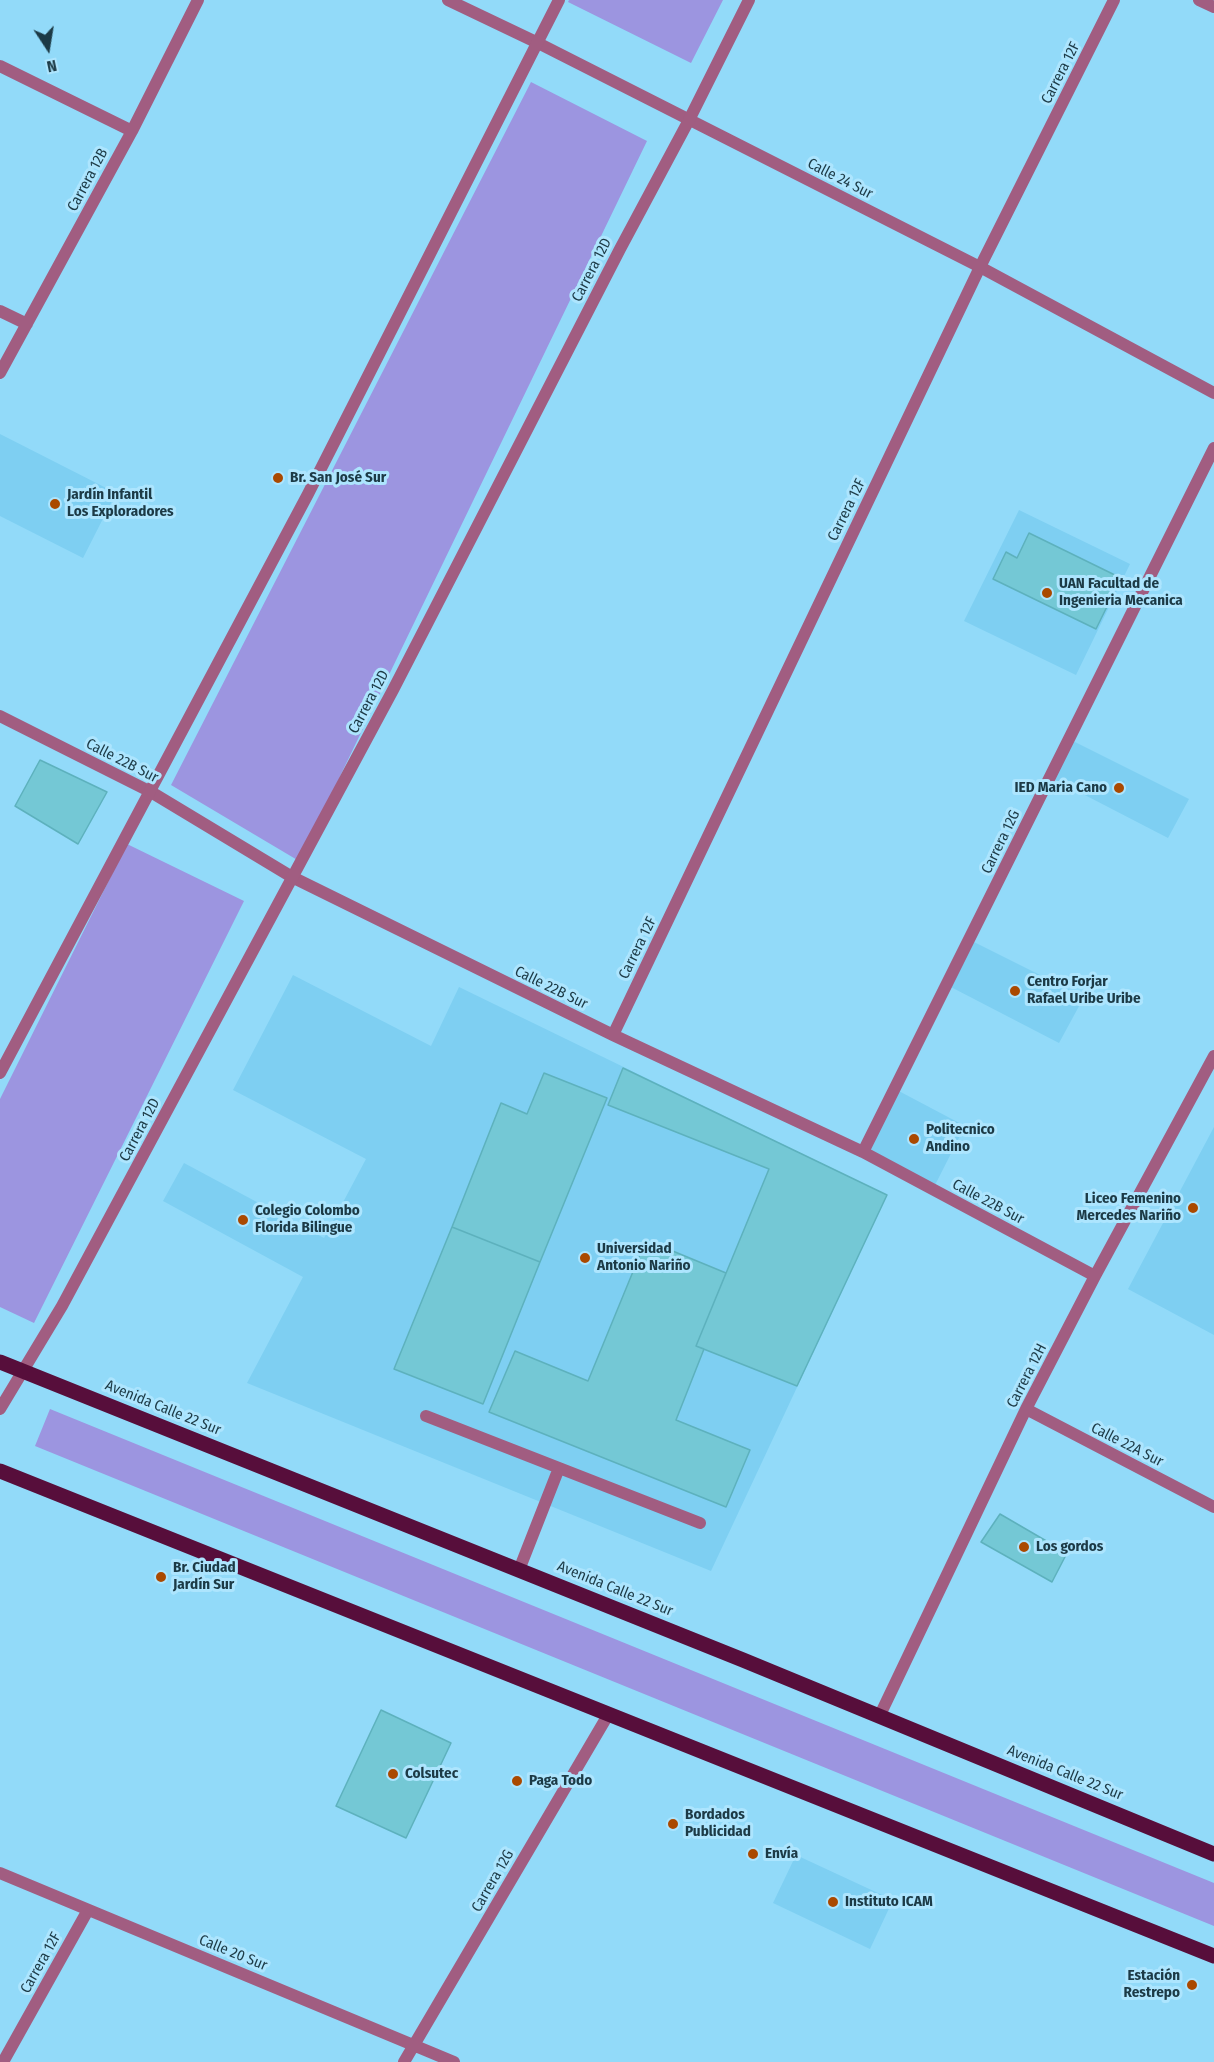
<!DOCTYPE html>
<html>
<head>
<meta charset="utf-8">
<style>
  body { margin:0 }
  #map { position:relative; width:1214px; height:2062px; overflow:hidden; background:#92daf9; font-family:"Fira Sans Condensed",sans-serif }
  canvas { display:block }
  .north { position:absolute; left:18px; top:18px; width:60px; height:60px; -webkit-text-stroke:4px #ade5fe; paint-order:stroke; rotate:168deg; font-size:16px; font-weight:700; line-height:24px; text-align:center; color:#1c3a46 }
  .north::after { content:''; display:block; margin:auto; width:21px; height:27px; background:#1c3a46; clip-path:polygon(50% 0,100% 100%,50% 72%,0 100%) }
</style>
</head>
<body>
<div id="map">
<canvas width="1214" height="2062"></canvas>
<div class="north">N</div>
</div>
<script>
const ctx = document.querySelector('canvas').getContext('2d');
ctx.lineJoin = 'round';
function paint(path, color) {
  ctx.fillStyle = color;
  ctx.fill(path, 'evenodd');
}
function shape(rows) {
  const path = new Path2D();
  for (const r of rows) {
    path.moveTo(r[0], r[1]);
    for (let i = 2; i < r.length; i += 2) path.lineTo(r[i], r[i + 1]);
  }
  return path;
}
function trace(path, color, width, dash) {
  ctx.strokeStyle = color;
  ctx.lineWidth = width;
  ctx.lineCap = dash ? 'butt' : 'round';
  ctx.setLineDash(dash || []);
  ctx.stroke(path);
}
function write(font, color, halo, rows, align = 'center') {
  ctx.font = font + ' "Fira Sans Condensed",sans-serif';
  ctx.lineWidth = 6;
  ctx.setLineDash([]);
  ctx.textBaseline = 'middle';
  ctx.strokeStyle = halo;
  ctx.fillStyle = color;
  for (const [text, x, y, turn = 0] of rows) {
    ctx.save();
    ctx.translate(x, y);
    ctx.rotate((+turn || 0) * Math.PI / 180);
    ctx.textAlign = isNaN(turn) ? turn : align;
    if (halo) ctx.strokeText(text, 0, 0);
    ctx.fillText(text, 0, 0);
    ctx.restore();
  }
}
paint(shape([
  [0,434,116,493,83,558,0,516],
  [1019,510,1130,564,1076,675,964,621],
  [1069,739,1189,799,1168,838,1050,777],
  [970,940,1084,997,1059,1043,947,985],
  [293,975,431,1046,459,987,887,1195,711,1571,247,1383,303,1277,163,1201,184,1163,324,1238,366,1159,233,1090],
  [895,1089,965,1126,933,1189,863,1152],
  [1214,1127,1214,1335,1128,1289],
  [796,1855,893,1900,870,1949,773,1903]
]), '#7ecff2');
paint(shape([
  [569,0,723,0,691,63,568,2],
  [531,82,647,141,299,861,171,785],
  [127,844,244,901,34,1323,0,1307,0,1099],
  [50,1409,1214,1883,1214,1926,35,1446]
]), '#9c95e0');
const building = shape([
  [1029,533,1121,578,1096,629,993,579,1006,552,1017,558,1029,533],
  [40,760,107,792,78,844,15,806,40,760],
  [623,1068,887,1195,797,1386,696,1346,769,1169,608,1105,623,1068],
  [544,1073,607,1098,540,1262,452,1227,501,1103,527,1114,544,1073],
  [452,1227,540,1262,483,1404,394,1369,452,1227],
  [646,1240,726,1273,696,1346,704,1349,676,1420,750,1450,726,1507,489,1412,515,1351,588,1381,646,1240],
  [1000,1514,1067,1553,1052,1582,981,1542,1000,1514],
  [381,1710,451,1743,406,1838,336,1806,381,1710]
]);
paint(building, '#74c8d5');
trace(building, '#5db1bd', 1.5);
trace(shape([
  [426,1416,700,1523],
  [519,1570,559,1468]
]), '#a15d81', 12);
trace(shape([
  [448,0,538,43,980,267,1214,393],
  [1199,0,1214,7],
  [0,66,132,131],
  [0,311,27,324],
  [0,373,132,131,198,0],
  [0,716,151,792,292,877,613,1035,863,1152,1095,1276],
  [613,1035,980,267,1114,0],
  [863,1152,1214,448],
  [1026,1409,1214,1507],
  [880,1715,1026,1409,1095,1276,1214,1056],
  [0,1873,454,2062],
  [3,2062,88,1910],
  [404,2062,608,1715]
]), '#a15d81', 12);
trace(shape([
  [0,1073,308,494,559,0],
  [0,1409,62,1306,393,690,620,249,689,120,749,0]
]), '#a15d81', 12);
trace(shape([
  [0,1362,743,1660,1214,1854],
  [0,1471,1214,1956]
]), '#570e3b', 15);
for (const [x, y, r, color] of [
  [278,478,6,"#aa4900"],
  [55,504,6,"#aa4900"],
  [1047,593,6,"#aa4900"],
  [1119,788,6,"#aa4900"],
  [1015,991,6,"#aa4900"],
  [914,1139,6,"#aa4900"],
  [1193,1208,6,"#aa4900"],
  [243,1220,6,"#aa4900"],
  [585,1258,6,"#aa4900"],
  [1024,1547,6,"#aa4900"],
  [161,1577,6,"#aa4900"],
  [393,1774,6,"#aa4900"],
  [517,1781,6,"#aa4900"],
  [673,1824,6,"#aa4900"],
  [753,1854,6,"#aa4900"],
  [833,1902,6,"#aa4900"],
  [1192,1985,6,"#aa4900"]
]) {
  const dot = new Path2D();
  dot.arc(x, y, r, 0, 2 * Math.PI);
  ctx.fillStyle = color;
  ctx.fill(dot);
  trace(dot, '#ade5fe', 2);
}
write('15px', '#1c3a46', '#ade5fe', [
  ["Carrera 12F",1061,73,-63],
  ["Calle 24 Sur",840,179,27],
  ["Carrera 12B",88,180,-62],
  ["Carrera 12D",592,270,-63],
  ["Carrera 12F",847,510,-64],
  ["Carrera 12D",369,702,-62],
  ["Calle 22B Sur",122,761,27],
  ["Carrera 12G",1001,842,-64],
  ["Carrera 12F",638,948,-64],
  ["Calle 22B Sur",551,988,26],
  ["Carrera 12D",140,1130,-62],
  ["Calle 22B Sur",988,1202,28],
  ["Carrera 12H",1027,1376,-63],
  ["Avenida Calle 22 Sur",163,1408,22],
  ["Calle 22A Sur",1127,1445,27],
  ["Avenida Calle 22 Sur",615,1589,22],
  ["Avenida Calle 22 Sur",1065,1773,22],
  ["Carrera 12G",493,1881,-60],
  ["Calle 20 Sur",233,1953,22],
  ["Carrera 12F",41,1963,-61]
]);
write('bold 15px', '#1c3a46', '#ade5fe', [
  ["Br. San José Sur",290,478],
  ["Jardín Infantil",67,495],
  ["Los Exploradores",67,512],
  ["UAN Facultad de",1059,584],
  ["Ingenieria Mecanica",1059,601],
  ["IED Maria Cano",1107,788,"right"],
  ["Centro Forjar",1027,982],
  ["Rafael Uribe Uribe",1027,999],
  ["Politecnico",926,1130],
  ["Andino",926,1147],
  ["Liceo Femenino",1181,1199,"right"],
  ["Mercedes Nariño",1181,1216,"right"],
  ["Colegio Colombo",255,1211],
  ["Florida Bilingue",255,1228],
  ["Universidad",597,1249],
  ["Antonio Nariño",597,1266],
  ["Los gordos",1036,1547],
  ["Br. Ciudad",173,1568],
  ["Jardín Sur",173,1585],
  ["Colsutec",405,1774],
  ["Paga Todo",529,1781],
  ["Bordados",685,1815],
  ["Publicidad",685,1832],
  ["Envía",765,1854],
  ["Instituto ICAM",845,1902],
  ["Estación",1180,1976,"right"],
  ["Restrepo",1180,1993,"right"]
], 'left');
</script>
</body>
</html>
